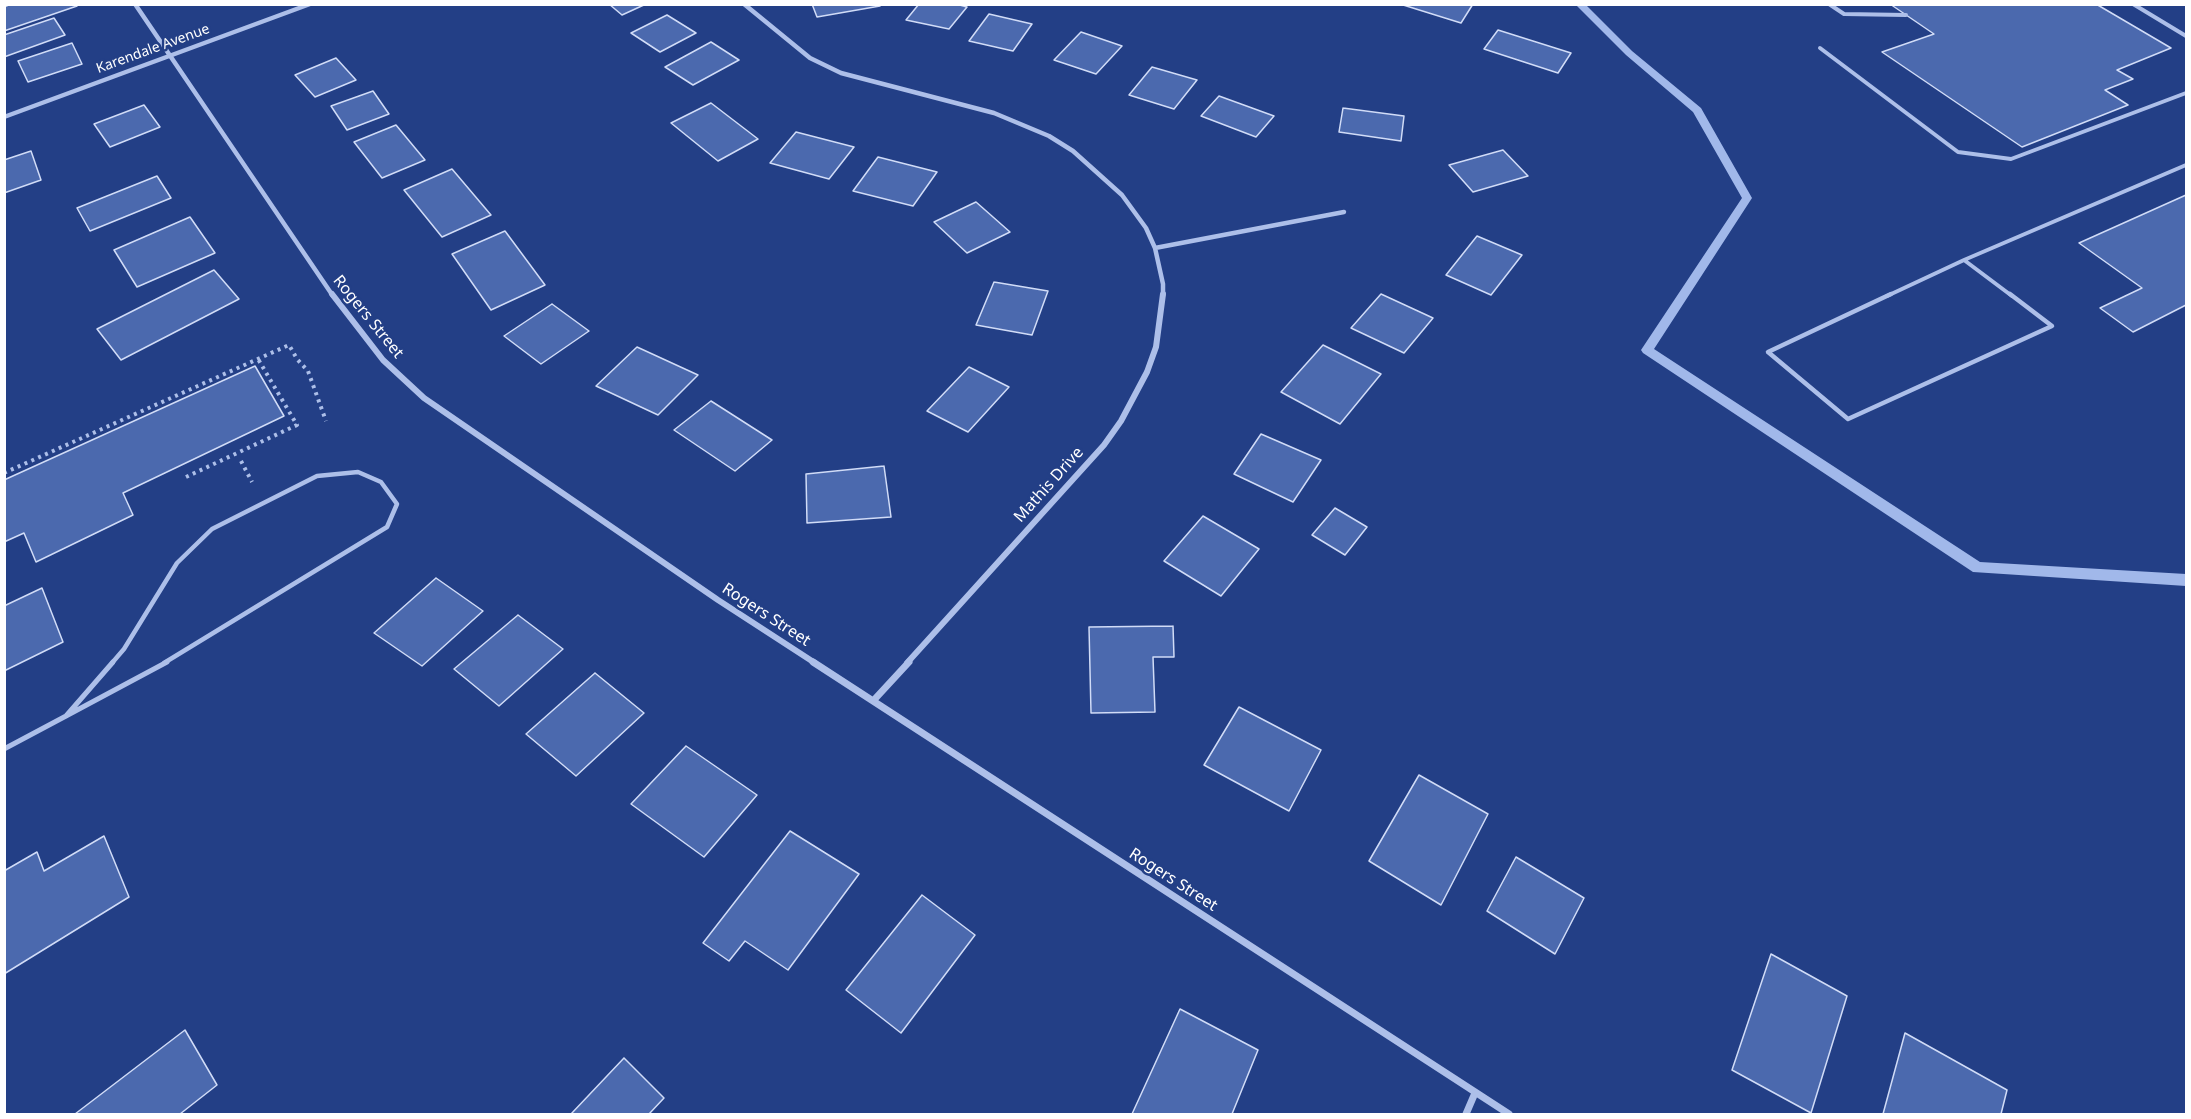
<!DOCTYPE html>
<html>
<head>
<meta charset="utf-8">
<style>
  body { margin:0 }
  #map { position:relative; width:2191px; height:1119px; overflow:hidden; background:#233f86; font-family:"Noto Sans",sans-serif }
  canvas { display:block }
  .frame { position:absolute; inset:0; border:6px solid #fff; pointer-events:none }
</style>
</head>
<body>
<div id="map">
<canvas width="2191" height="1119"></canvas>
<div class="frame"></div>
</div>
<script>
const ctx = document.querySelector('canvas').getContext('2d');
ctx.lineJoin = 'round';
function shape(rows) {
  const path = new Path2D();
  for (const r of rows) {
    path.moveTo(r[0], r[1]);
    for (let i = 2; i < r.length; i += 2) path.lineTo(r[i], r[i + 1]);
  }
  return path;
}
function paint(path, color) {
  ctx.fillStyle = color;
  ctx.fill(path, 'evenodd');
}
function trace(path, color, width, dash) {
  ctx.strokeStyle = color;
  ctx.lineWidth = width;
  ctx.lineCap = dash ? 'butt' : 'round';
  ctx.setLineDash(dash || []);
  ctx.stroke(path);
}
function write(font, color, halo, rows, align = 'center') {
  ctx.font = font + ' "Noto Sans",sans-serif';
  ctx.lineWidth = 5;
  ctx.setLineDash([]);
  ctx.textBaseline = 'middle';
  ctx.strokeStyle = halo;
  ctx.fillStyle = color;
  for (const [text, x, y, turn = 0] of rows) {
    ctx.save();
    ctx.translate(x, y);
    ctx.rotate((+turn || 0) * Math.PI / 180);
    ctx.textAlign = isNaN(turn) ? turn : align;
    if (halo) ctx.strokeText(text, 0, 0);
    ctx.fillText(text, 0, 0);
    ctx.restore();
  }
}
paint(shape([
  [1575,4,1585,4,1632,51,1701,108,1752,198,1654,349,1980,562,2186,574,2186,586,1973,572,1643,353,1641,350,1643,347,1742,198,1693,112,1626,55,1575,4]
]), '#a1b8ea');
const building = shape([
  [11,4,76,4,77,6,4,31,4,7,11,4],
  [609,4,646,4,622,15,609,4],
  [812,4,879,4,880,6,817,17,812,4],
  [919,4,956,4,967,7,949,29,906,20,919,4],
  [1400,4,1473,4,1461,23,1400,4],
  [1890,4,2096,4,2171,48,2117,70,2133,79,2105,90,2128,105,2022,147,1882,52,1934,34,1890,4],
  [989,14,1032,24,1013,51,969,41,989,14],
  [667,15,696,33,660,52,631,33,667,15],
  [54,18,65,35,4,57,4,35,54,18],
  [1498,30,1571,53,1558,73,1484,49,1498,30],
  [1081,32,1122,46,1096,74,1054,60,1081,32],
  [711,42,739,60,693,85,665,67,711,42],
  [72,43,82,64,28,82,18,61,72,43],
  [336,58,356,80,315,97,295,75,336,58],
  [1152,67,1197,80,1174,109,1129,95,1152,67],
  [373,91,389,114,347,130,331,106,373,91],
  [1219,96,1274,116,1256,137,1201,116,1219,96],
  [711,103,758,139,718,161,671,123,711,103],
  [144,105,160,127,110,147,94,124,144,105],
  [1343,108,1404,116,1401,141,1339,132,1343,108],
  [396,125,425,160,382,178,354,142,396,125],
  [796,132,854,147,829,179,770,163,796,132],
  [1503,150,1528,176,1473,192,1449,165,1503,150],
  [31,151,41,180,4,193,4,160,31,151],
  [878,157,937,172,913,206,853,191,878,157],
  [452,169,491,215,442,237,404,190,452,169],
  [157,176,171,198,90,231,77,208,157,176],
  [2186,195,2186,305,2133,332,2100,308,2142,288,2079,243,2186,195],
  [976,202,1010,232,967,253,934,222,976,202],
  [190,217,215,253,137,287,114,250,190,217],
  [505,231,545,285,491,310,452,254,505,231],
  [1477,236,1522,255,1491,295,1446,275,1477,236],
  [214,270,239,299,121,360,97,329,214,270],
  [994,282,1048,291,1032,335,976,325,994,282],
  [1381,294,1433,318,1404,353,1351,328,1381,294],
  [552,304,589,331,541,364,504,336,552,304],
  [1323,345,1381,374,1340,424,1281,392,1323,345],
  [637,347,698,375,658,415,596,386,637,347],
  [255,366,284,416,123,493,133,515,36,562,24,533,4,542,4,480,255,366],
  [969,367,1009,387,968,432,927,411,969,367],
  [711,401,772,440,735,471,674,430,711,401],
  [1261,434,1321,460,1293,502,1234,474,1261,434],
  [884,466,891,517,807,523,806,474,884,466],
  [1335,508,1367,527,1345,555,1312,535,1335,508],
  [1203,516,1259,549,1221,596,1164,561,1203,516],
  [436,578,483,611,422,666,374,633,436,578],
  [42,588,63,642,4,671,4,606,42,588],
  [518,615,563,649,499,706,454,669,518,615],
  [1173,626,1174,657,1153,657,1155,712,1091,713,1089,627,1173,626],
  [595,673,644,713,576,776,526,734,595,673],
  [1239,707,1321,750,1289,811,1204,765,1239,707],
  [686,746,757,795,704,857,631,804,686,746],
  [1419,775,1488,814,1441,905,1369,861,1419,775],
  [790,831,859,874,788,970,745,941,729,961,703,943,790,831],
  [104,836,129,897,4,974,4,871,37,852,44,871,104,836],
  [1516,857,1584,898,1555,954,1487,911,1516,857],
  [922,895,975,935,901,1033,846,990,922,895],
  [1771,954,1847,996,1811,1113,1732,1070,1771,954],
  [1180,1009,1258,1050,1232,1114,1132,1114,1180,1009],
  [185,1030,217,1085,180,1114,75,1114,185,1030],
  [1905,1033,2007,1090,2001,1114,1883,1114,1905,1033],
  [624,1058,664,1098,649,1114,571,1114,624,1058]
]);
paint(building, '#4b69ae');
trace(building, '#d1dcf7', 1.5);
trace(shape([
  [241,461,252,482],
  [4,473,289,345,297,359,308,371,326,421],
  [186,477,297,425,258,359]
]), '#adbfe9', 4, [3, 4.5]);
trace(shape([
  [1829,4,1844,14,1906,15],
  [2133,4,2186,36],
  [1820,48,1958,152,2011,159,2186,93],
  [1964,260,2012,296],
  [1964,260,2186,165],
  [1887,296,1964,260]
]), '#adbfe9', 4);
trace(shape([
  [1891,294,1768,352,1848,419,2052,326,2010,294],
  [112,663,124,649,177,563,212,529,317,476,358,472,381,482,397,504,387,527,164,663]
]), '#adbfe9', 4.5);
trace(shape([
  [66,716,113,662],
  [66,716,167,662],
  [4,749,66,716]
]), '#adbfe9', 5);
trace(shape([
  [135,4,333,296],
  [744,4,810,58,841,73,994,113,1049,136,1073,151,1122,195,1146,228,1155,248,1163,284,1163,296],
  [4,117,310,4],
  [1155,248,1344,212]
]), '#adbfe9', 4.5);
trace(shape([
  [332,294,383,360,424,398,718,600,815,663],
  [907,663,1104,445,1121,421,1147,372,1156,347,1163,294]
]), '#adbfe9', 6);
trace(shape([
  [813,662,1509,1114],
  [873,701,909,662],
  [1466,1114,1475,1093]
]), '#adbfe9', 7);
write('14px', '#fff', '#233f86', [
  ["Karendale Avenue",153,49,-20]
]);
write('16px', '#fff', '#233f86', [
  ["Rogers Street",368,317,51],
  ["Mathis Drive",1049,485,-48],
  ["Rogers Street",766,615,33],
  ["Rogers Street",1173,880,33]
]);
</script>
</body>
</html>
